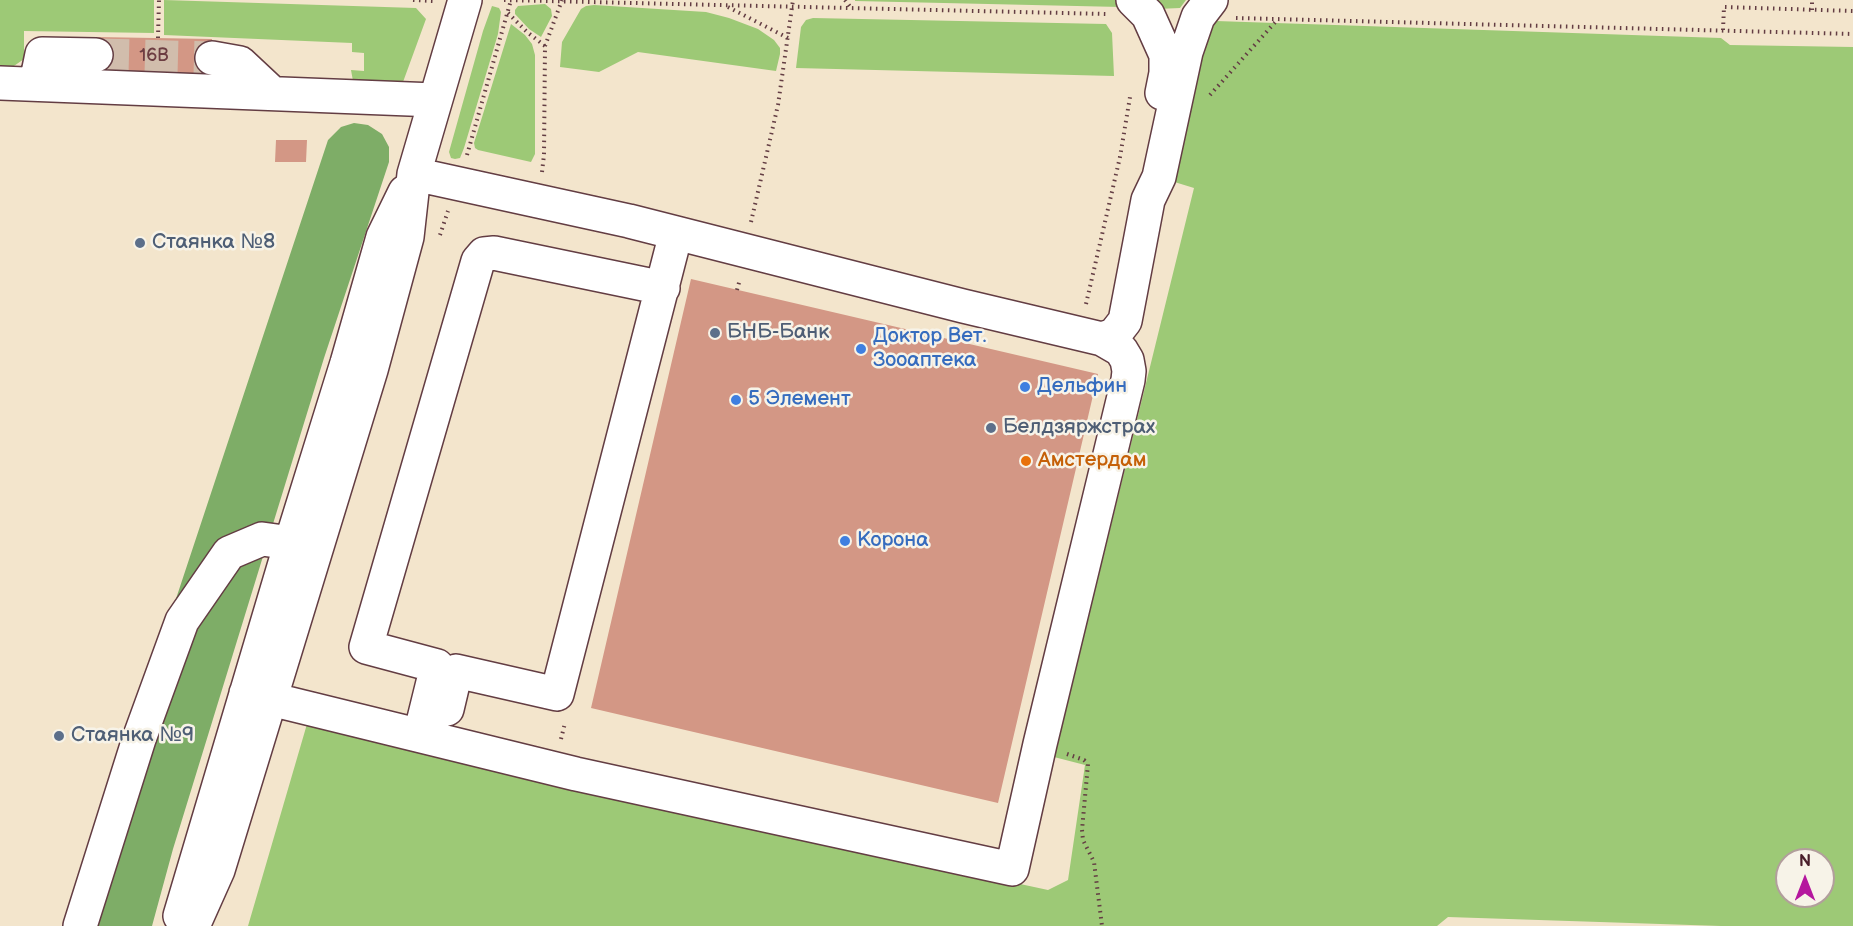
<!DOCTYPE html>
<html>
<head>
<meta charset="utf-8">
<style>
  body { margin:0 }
  #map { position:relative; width:1853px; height:926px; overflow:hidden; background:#f3e5cc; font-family:"Balsamiq Sans",sans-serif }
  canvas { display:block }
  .north { position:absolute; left:1775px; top:848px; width:60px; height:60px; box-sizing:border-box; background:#f7f3e8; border:2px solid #b29e9c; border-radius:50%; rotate:0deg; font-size:16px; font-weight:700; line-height:24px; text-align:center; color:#4a1f2b }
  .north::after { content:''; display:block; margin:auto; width:21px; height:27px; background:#b5179e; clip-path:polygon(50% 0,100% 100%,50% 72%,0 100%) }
</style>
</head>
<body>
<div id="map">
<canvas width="1853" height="926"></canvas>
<div class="north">N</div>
</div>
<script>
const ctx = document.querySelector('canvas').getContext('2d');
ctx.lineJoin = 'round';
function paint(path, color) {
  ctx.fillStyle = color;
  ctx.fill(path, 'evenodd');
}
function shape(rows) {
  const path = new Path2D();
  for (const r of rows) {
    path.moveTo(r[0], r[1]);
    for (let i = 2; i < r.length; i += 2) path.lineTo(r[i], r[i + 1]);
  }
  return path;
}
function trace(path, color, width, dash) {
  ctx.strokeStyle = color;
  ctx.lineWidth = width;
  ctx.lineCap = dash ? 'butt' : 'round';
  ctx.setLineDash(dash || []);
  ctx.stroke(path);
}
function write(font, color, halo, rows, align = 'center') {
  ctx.font = font + ' "Balsamiq Sans",sans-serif';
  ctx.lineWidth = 5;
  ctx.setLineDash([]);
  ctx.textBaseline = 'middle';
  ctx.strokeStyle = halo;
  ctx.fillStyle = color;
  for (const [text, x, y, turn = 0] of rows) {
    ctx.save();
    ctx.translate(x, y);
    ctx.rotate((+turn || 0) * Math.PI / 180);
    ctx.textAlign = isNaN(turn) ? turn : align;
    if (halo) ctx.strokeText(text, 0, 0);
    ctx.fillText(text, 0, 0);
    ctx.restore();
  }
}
paint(shape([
  [0,0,154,0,154,33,24,31,24,59,11,68,0,71],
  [164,0,416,8,426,19,403,82,353,81,351,70,364,71,364,53,352,52,352,43,164,35],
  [855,0,1116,0,1121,7,855,1],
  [1149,0,1186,0,1180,8,1157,9],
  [545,4,551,9,552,16,541,37,529,29,515,14,515,10,518,6],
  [594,5,706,12,729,18,758,29,774,40,780,48,780,54,776,71,638,52,599,72,560,67,562,42,581,9,586,6],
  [492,6,499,8,501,12,498,34,464,148,460,158,455,159,451,158,449,152,483,31],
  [813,18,1106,24,1112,33,1114,76,796,68,801,27,806,20],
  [1216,21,1721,38,1730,45,1853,47,1853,926,1721,926,1448,917,1437,926,248,926,307,724,574,788,1048,890,1068,880,1085,765,1054,757,1194,188,1168,180,1192,71],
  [1787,860,1823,860,1823,896,1787,896],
  [511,24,525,35,532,44,535,55,535,154,531,162,478,150,475,148,474,143]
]), '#9dc976');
paint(shape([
  [354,123,368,125,382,134,389,147,389,162,324,358,173,849,152,926,73,926,162,641,328,140,341,127]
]), '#7ead67');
paint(shape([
  [96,37,212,39,211,78,96,76],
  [276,140,307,140,306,162,275,162],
  [691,279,1098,374,998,803,591,708]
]), '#d39785');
trace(shape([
  [96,55,212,58]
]), '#d1bdac', 33, [33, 16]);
const minor = shape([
  [1133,0,1148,15,1166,55,1166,73,1162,93],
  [212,58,240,63,271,92],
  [0,83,435,100],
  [36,83,42,54,96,55],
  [1102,339,1114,335,1125,321,1148,200,1159,177,1186,52,1198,17,1211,0],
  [246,693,576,774,1012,869,1040,744,1128,380,1129,371,1127,360,1121,350,1102,339,963,306,629,221,414,174],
  [447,709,456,671,557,694,676,233],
  [420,735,437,666,366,647,478,261,484,254,494,253,663,288],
  [180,916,291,543,347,363,383,237,405,192],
  [80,926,139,739,182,621,229,553,262,539,291,543],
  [193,926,218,870,371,370,407,237,414,174,465,0]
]);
trace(minor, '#633d43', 36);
trace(shape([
  [413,0,433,1],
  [504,0,1106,14],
  [845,0,851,8],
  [728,7,788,38],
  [1812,10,1812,0],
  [508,13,527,32,545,46],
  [1236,18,1853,34],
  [1723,30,1724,7,1853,11],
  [158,38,159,0],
  [1210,95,1278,19],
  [467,155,511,0],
  [542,172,544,155,545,46,562,0],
  [751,222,778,105,793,0],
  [440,235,448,211],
  [737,290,740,279],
  [1086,304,1120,157,1130,97],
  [561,739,565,723],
  [1067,754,1084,760,1088,764,1082,830,1083,840,1094,862,1102,926]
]), '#633d43', 4, [1.5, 4.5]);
trace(minor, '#fff', 33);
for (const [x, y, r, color] of [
  [140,243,6,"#5c6f8a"],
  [715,333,6,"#5c6f8a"],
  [861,349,6,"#3f7fe0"],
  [1025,387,6,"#3f7fe0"],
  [736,400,6,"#3f7fe0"],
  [991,428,6,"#5c6f8a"],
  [1026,461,6,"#e8710a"],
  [845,541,6,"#3f7fe0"],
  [59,736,6,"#5c6f8a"]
]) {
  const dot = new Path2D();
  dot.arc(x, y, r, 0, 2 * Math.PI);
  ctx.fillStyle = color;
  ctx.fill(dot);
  trace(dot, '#f7f3e8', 2);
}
write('18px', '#6c3d42', null, [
  ["16В",154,56]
]);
write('21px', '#4e5e75', '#f7f3e8', [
  ["Стаянка №8",152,243],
  ["БНБ-Банк",727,333],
  ["Белдзяржстрах",1003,428],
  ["Стаянка №9",71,736]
], 'left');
write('21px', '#366cbe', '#f7f3e8', [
  ["Доктор Вет.",873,337],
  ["Зооаптека",873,361],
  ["Дельфин",1037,387],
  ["5 Элемент",748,400],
  ["Корона",857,541]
], 'left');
write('21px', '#c56008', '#f7f3e8', [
  ["Амстердам",1038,461]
], 'left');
</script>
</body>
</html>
